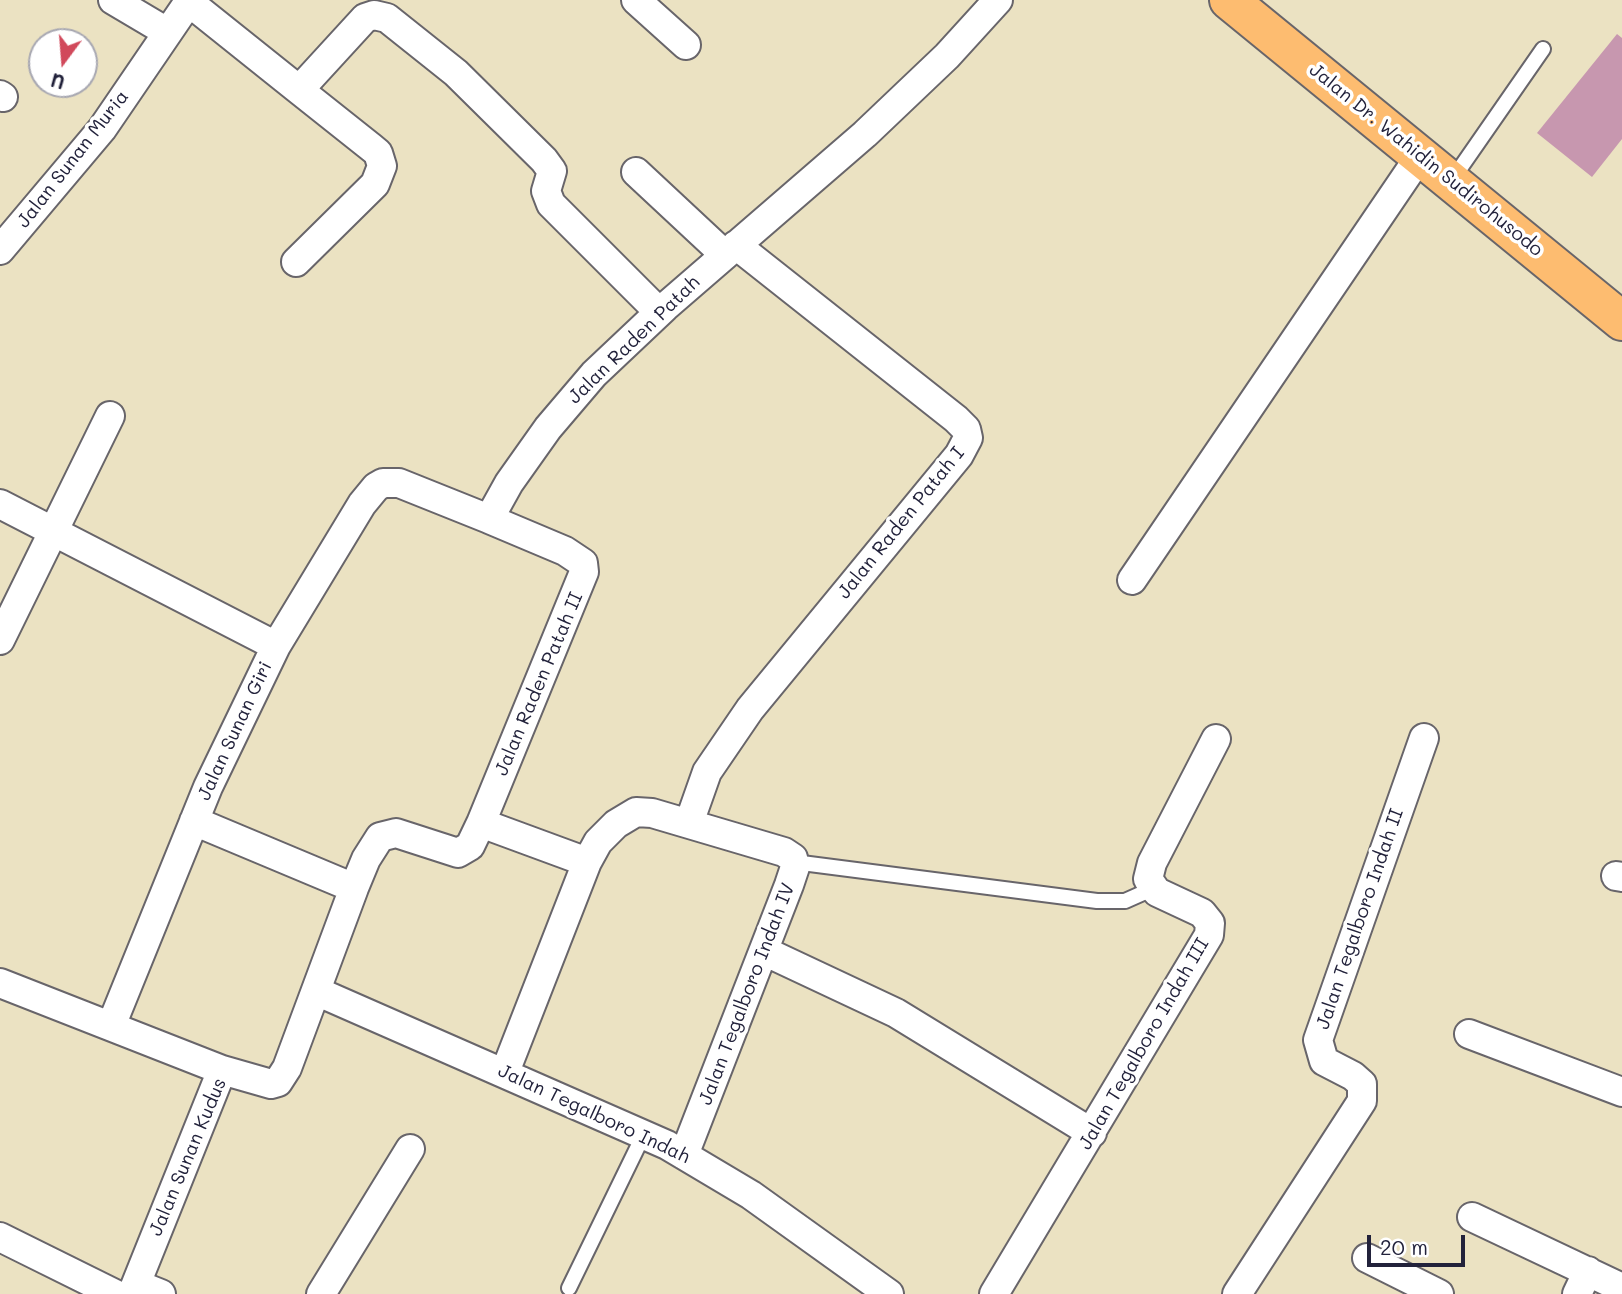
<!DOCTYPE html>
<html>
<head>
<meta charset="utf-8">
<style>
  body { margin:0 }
  #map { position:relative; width:1622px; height:1294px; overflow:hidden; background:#ebe2c2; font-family:Mali,sans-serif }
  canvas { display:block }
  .north { position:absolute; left:28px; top:28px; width:70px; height:70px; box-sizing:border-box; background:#fff; border:2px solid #a7a7b1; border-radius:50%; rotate:196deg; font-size:19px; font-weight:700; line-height:28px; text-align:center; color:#22223b }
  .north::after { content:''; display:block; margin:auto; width:24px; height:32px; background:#d1495b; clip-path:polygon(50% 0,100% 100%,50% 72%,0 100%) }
  .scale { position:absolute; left:1367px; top:1235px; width:98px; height:32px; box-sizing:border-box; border:4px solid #22223b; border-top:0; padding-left:9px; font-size:21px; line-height:24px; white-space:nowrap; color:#22223b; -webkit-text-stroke:5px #fff; paint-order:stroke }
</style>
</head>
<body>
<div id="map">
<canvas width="1622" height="1294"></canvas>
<div class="north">U</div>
<div class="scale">20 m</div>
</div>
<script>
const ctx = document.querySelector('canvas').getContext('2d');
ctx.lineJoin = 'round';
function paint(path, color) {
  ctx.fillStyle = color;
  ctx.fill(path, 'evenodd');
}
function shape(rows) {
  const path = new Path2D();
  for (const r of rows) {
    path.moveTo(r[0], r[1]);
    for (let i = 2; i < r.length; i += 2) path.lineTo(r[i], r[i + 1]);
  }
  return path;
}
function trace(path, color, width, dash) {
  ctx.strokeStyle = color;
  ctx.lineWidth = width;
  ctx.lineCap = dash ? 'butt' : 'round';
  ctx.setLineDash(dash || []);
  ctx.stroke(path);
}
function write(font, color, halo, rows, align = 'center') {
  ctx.font = font + ' Mali,sans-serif';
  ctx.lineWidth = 7;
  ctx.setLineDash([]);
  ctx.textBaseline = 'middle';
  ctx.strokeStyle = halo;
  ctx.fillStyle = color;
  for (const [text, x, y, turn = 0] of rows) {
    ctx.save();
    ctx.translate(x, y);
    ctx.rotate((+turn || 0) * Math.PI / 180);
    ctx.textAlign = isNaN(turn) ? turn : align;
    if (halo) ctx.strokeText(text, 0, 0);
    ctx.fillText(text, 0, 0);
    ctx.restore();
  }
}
paint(shape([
  [1617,34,1622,38,1622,139,1592,177,1537,133]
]), '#c797af');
const service = shape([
  [1452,180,1543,49],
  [794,862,1097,901,1125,901,1152,889],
  [569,1288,644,1134]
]);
const minor = shape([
  [113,0,167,32],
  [636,0,686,45],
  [189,2,299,90,365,18,374,15,387,18,456,73,544,160,552,171,546,191,551,204,659,312],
  [0,95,3,97],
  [636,172,725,255],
  [0,250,102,129,190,0],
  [296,262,375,184,382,166,378,153,372,148,299,90],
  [0,504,276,646,208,787,111,1026],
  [1132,580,1420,156],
  [0,640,110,416],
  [276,646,362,504,376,487,383,483,399,483,489,519,509,483,548,428,594,374,665,307,865,134,947,56,998,0],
  [194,821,354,888],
  [481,823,584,572,583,563,565,551,489,519],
  [689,823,707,772,750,709,959,455,968,438,966,429,956,419,736,245],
  [1616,876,1622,877],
  [764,951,896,1013,1092,1133],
  [0,983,222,1070],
  [316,991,667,1145,751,1195,889,1294],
  [1469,1034,1622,1092],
  [505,1072,587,862,598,842,616,824,636,812,652,813,784,852,793,858,795,867,789,885,684,1155],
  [1472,1217,1622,1288],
  [0,1237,115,1294],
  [1367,1258,1439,1294],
  [136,1284,161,1294],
  [132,1294,222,1070,271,1084,278,1082,287,1068,354,888,366,859,380,837,396,833,458,853,470,846,481,823,587,862],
  [321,1294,410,1149],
  [994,1294,1209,935,1210,923,1202,913,1157,892,1148,879,1152,863,1216,739],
  [1237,1294,1362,1101,1362,1084,1353,1076,1324,1061,1318,1040,1424,738],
  [1577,1294,1588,1271]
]);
const trunk = shape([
  [1229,0,1622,321]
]);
trace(service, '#68656a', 18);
trace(minor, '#68656a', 32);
trace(trunk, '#68656a', 42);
trace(service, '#fff', 14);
trace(minor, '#fff', 28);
trace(trunk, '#fdbc70', 38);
write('19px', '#22223b', '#fff', [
  ["Jalan Sunan Muria",73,159,-52],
  ["Jalan Dr. Wahidin Sudirohusodo",1426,160,39],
  ["Jalan Raden Patah",634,340,-44],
  ["Jalan Raden Patah I",901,523,-51],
  ["Jalan Raden Patah II",539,684,-67],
  ["Jalan Sunan Giri",235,731,-65],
  ["Jalan Tegalboro Indah II",1360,919,-71],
  ["Jalan Tegalboro Indah IV",747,994,-69],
  ["Jalan Tegalboro Indah III",1144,1044,-60],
  ["Jalan Tegalboro Indah",594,1114,25],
  ["Jalan Sunan Kudus",188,1157,-67]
]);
</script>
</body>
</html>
